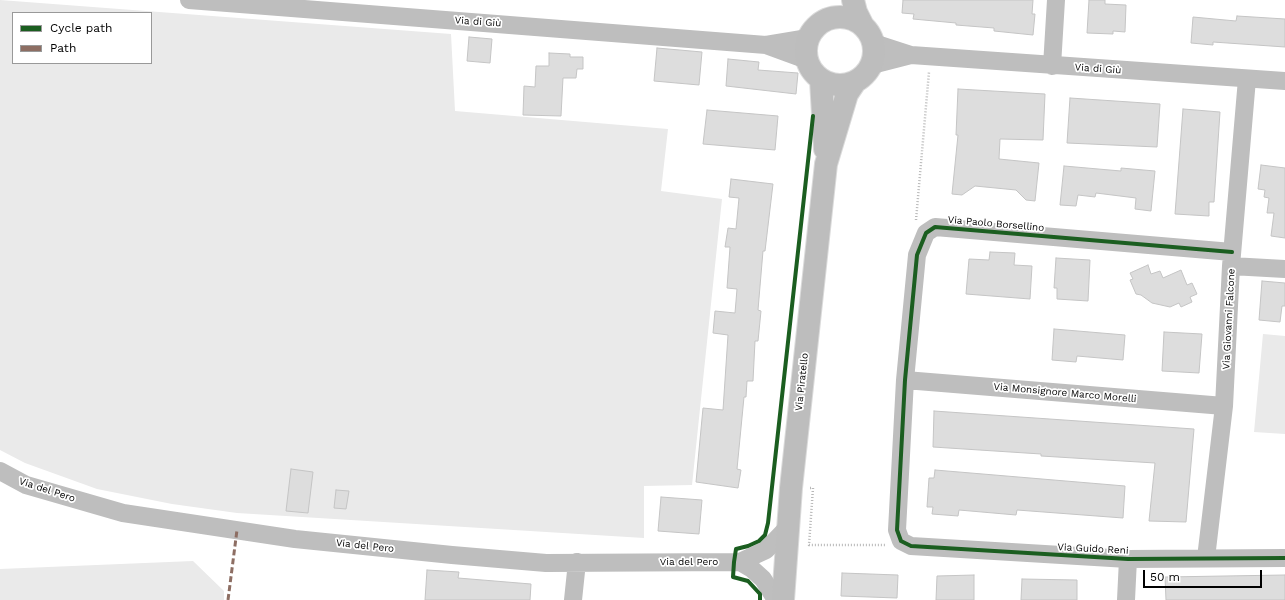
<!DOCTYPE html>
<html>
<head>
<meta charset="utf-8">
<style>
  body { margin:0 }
  #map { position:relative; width:1285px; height:600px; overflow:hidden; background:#fff; font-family:"Work Sans",sans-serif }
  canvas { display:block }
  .legend { position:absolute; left:12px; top:12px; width:140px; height:52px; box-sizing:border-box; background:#fff; border:1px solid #999; margin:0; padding:5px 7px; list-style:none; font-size:12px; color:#000 }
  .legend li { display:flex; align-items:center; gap:8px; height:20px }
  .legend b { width:20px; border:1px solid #999 }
  .scale { position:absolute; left:1143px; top:570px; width:119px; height:18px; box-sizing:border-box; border:2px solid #000; border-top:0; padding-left:5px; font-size:12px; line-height:14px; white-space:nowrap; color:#000; -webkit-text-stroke:3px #fff; paint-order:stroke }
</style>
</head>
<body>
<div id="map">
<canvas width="1285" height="600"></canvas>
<ul class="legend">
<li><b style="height:5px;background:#1b5e20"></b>Cycle path</li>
<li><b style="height:5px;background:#8d6e63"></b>Path</li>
</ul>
<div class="scale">50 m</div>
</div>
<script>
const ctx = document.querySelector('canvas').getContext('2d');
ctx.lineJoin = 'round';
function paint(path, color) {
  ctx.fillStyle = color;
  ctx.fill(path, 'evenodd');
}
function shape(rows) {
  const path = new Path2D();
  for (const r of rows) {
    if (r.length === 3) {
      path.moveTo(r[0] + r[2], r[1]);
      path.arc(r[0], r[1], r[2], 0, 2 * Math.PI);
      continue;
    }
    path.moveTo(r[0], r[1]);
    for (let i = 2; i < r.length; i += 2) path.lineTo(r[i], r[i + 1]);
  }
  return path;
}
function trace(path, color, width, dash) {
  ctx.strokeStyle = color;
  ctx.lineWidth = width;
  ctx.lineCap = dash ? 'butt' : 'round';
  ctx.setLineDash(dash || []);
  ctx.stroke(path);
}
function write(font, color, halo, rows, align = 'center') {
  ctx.font = font + ' "Work Sans",sans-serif';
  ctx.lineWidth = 3.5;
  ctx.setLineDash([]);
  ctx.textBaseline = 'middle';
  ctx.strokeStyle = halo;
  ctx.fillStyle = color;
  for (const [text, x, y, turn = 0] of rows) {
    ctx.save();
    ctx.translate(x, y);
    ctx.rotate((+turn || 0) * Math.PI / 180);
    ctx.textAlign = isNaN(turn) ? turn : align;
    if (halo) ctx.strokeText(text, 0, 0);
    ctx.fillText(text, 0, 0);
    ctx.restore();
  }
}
paint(shape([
  [0,0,451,34,455,111,668,129,661,191,722,199,692,485,644,486,644,538,237,513,172,504,97,489,25,463,0,450],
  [13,13,151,13,151,63,13,63],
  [1263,334,1285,336,1285,434,1254,432],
  [193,561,224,591,224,600,0,600,0,569]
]), '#eaeaea');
const building = shape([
  [903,0,1033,0,1032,14,1035,14,1033,35,994,31,994,28,956,25,956,23,913,19,914,14,902,13,903,0],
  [1089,0,1105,0,1105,4,1126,5,1125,32,1113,31,1113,34,1087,33,1089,0],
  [1237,16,1285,19,1285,47,1213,42,1213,45,1191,43,1193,17,1236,21,1237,16],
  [469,37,492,39,490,63,467,61,469,37],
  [657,48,702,52,699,85,654,81,657,48],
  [549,53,570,54,570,57,583,57,583,69,577,69,576,78,563,78,561,116,523,115,524,86,535,87,536,66,549,66,549,53],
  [728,59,759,62,758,70,798,73,796,94,726,86,728,59],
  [958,89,1045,94,1043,140,1000,139,999,159,1039,163,1035,201,1026,200,1016,190,975,186,962,195,952,194,958,135,956,135,958,89],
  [1070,98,1160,104,1157,147,1067,143,1070,98],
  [1183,109,1220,112,1214,202,1209,202,1209,216,1175,214,1183,109],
  [707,110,778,116,775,150,703,144,707,110],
  [1261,165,1285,168,1285,238,1271,236,1274,213,1267,213,1269,198,1264,197,1265,190,1258,189,1261,165],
  [1064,166,1121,171,1121,168,1155,171,1151,211,1135,209,1136,198,1096,193,1095,197,1078,195,1076,206,1060,205,1064,166],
  [731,179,773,184,765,251,763,251,758,310,761,311,758,341,755,341,753,381,747,381,746,397,744,397,737,469,741,470,738,488,696,482,703,408,723,410,728,335,713,333,715,311,735,313,737,289,727,288,730,247,725,247,728,228,736,229,739,198,729,197,731,179],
  [990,252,1015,253,1014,265,1032,266,1030,299,966,294,969,259,989,260,990,252],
  [1056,258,1090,260,1088,301,1057,299,1057,288,1054,288,1056,258],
  [1148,265,1151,274,1160,271,1163,278,1181,270,1187,285,1192,283,1197,294,1190,297,1192,302,1181,307,1179,303,1170,307,1152,303,1141,295,1136,294,1130,280,1133,279,1130,273,1148,265],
  [1262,281,1285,283,1285,306,1282,306,1280,322,1259,320,1262,281],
  [1054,329,1125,335,1123,360,1077,356,1076,362,1052,360,1054,329],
  [1164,332,1202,334,1199,373,1162,371,1164,332],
  [934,411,1194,429,1186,522,1149,521,1155,463,1041,456,1041,454,933,447,934,411],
  [291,469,313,472,308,513,286,511,291,469],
  [935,470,1125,486,1123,518,1017,510,1016,515,959,510,958,516,932,514,933,507,927,507,929,478,934,478,935,470],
  [336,490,349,491,346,509,334,508,336,490],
  [661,497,702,500,699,534,658,531,661,497],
  [427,570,459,572,458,578,531,584,530,600,425,600,427,570],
  [842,573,898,575,897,598,841,596,842,573],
  [974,575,974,600,936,600,937,576,974,575],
  [1285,575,1285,600,1166,600,1165,577,1285,575],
  [1022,579,1077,580,1077,600,1021,600,1022,579]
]);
paint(building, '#ddd');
trace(building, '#c5c5c5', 1);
const primary = shape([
  [853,0,856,12,862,24],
  [840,51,34],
  [821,80,825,149],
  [783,600,791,488,826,164,847,94,855,82]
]);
trace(primary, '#dbdbdb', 24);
trace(shape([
  [916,220,929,72],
  [810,488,813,488,809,545,885,545]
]), '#b8b8b8', 2.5, [1, 2]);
trace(shape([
  [189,0,766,45],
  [911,55,1285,81],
  [807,60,766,45,808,38],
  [872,65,911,55,874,43],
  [1052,66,1056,0],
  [1232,252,935,227,926,233,917,255,905,380,897,530,901,541,911,546,1128,559,1285,558],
  [1231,266,1285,269],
  [905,380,1224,406],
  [0,471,26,485,123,513,295,539,452,555,546,563,740,562,766,550,788,527],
  [1206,558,1224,406,1231,266,1247,79],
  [740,562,752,569,763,579,776,600],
  [573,600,577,562],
  [1126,600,1128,559]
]), '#bebebe', 18);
trace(primary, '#bdbdbd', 22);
trace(shape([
  [228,600,237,530]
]), '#8d6e63', 3, [6, 3]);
trace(shape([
  [1232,252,935,227,926,233,917,255,905,380,897,530,901,541,911,546,1128,559,1285,558],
  [760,600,760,594,748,581,733,577,734,562,736,549,748,546,759,541,765,535,768,523,813,116]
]), '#1b5e20', 4);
write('10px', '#000', '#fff', [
  ["Via di Giù",478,22,4],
  ["Via di Giù",1098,69,4],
  ["Via Paolo Borsellino",996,224,5],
  ["Via Giovanni Falcone",1229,319,-87],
  ["Via Piratello",802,382,-84],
  ["Via Monsignore Marco Morelli",1065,393,5],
  ["Via del Pero",47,490,18],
  ["Via del Pero",365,546,6],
  ["Via Guido Reni",1093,549,3],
  ["Via del Pero",689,562]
]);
</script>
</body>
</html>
